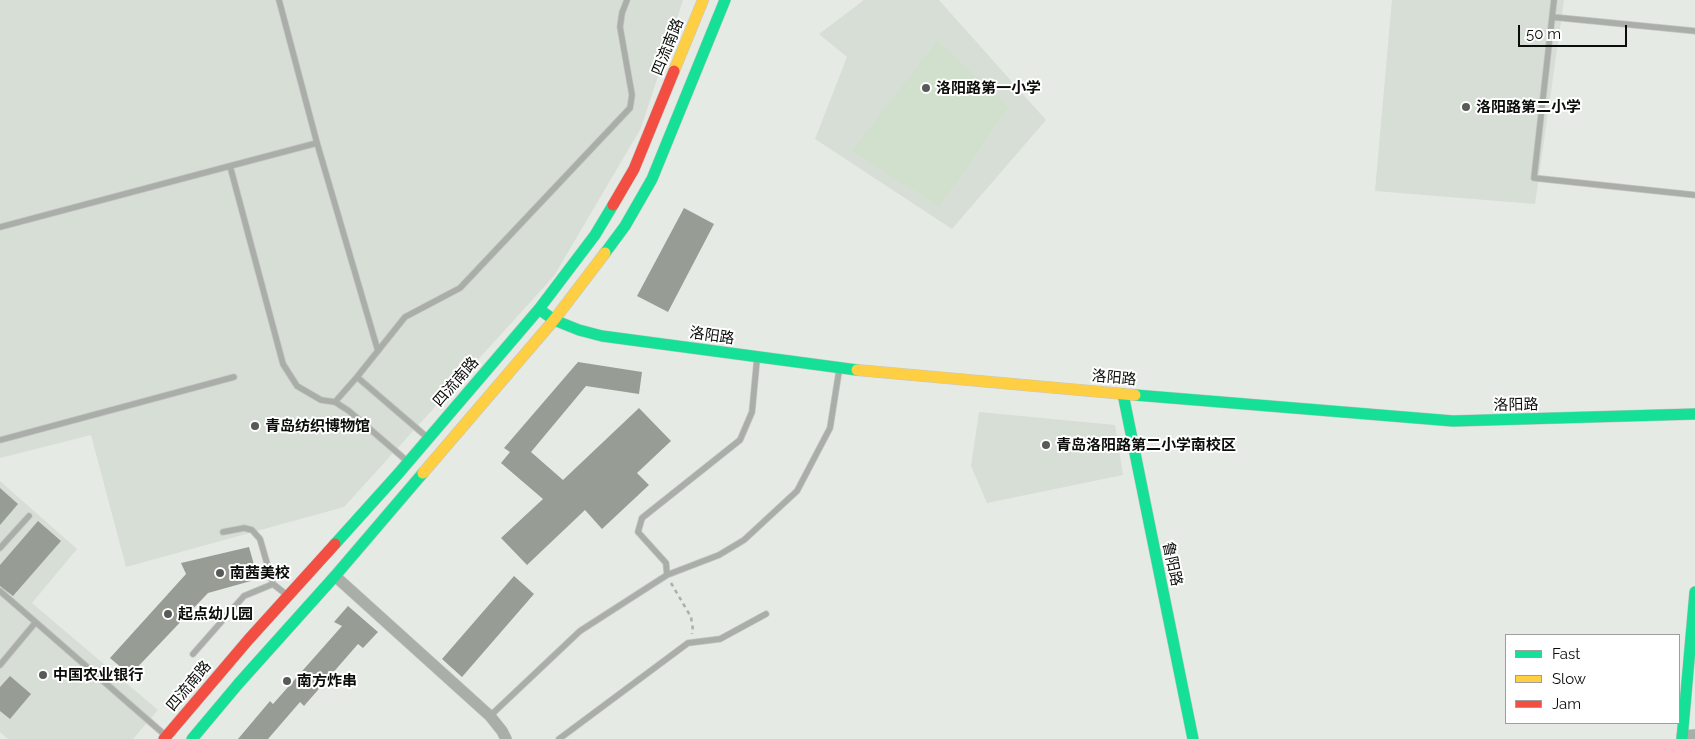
<!DOCTYPE html>
<html>
<head>
<meta charset="utf-8">
<style>
  body { margin:0 }
  #map { position:relative; width:1695px; height:739px; overflow:hidden; background:#e6eae5; font-family:Raleway,sans-serif }
  canvas { display:block }
  .legend { position:absolute; left:1505px; top:634px; width:175px; height:90px; box-sizing:border-box; background:#fff; border:1px solid #9d9e9d; margin:0; padding:6px 9px; list-style:none; font-size:15px; color:#0b0d0a }
  .legend li { display:flex; align-items:center; gap:10px; height:25px }
  .legend b { width:25px; border:1px solid #9d9e9d }
  .scale { position:absolute; left:1518px; top:25px; width:109px; height:22px; box-sizing:border-box; border:2px solid #0b0d0a; border-top:0; padding-left:6px; font-size:15px; line-height:18px; white-space:nowrap; color:#0b0d0a; -webkit-text-stroke:4px #fff; paint-order:stroke }
</style>
</head>
<body>
<div id="map">
<canvas width="1695" height="739"></canvas>
<ul class="legend">
<li><b style="height:6px;background:#16e098"></b>Fast</li>
<li><b style="height:6px;background:#ffcf43"></b>Slow</li>
<li><b style="height:6px;background:#f24e42"></b>Jam</li>
</ul>
<div class="scale">50 m</div>
</div>
<script>
const ctx = document.querySelector('canvas').getContext('2d');
ctx.lineJoin = 'round';
function paint(path, color) {
  ctx.fillStyle = color;
  ctx.fill(path, 'evenodd');
}
function shape(rows) {
  const path = new Path2D();
  for (const r of rows) {
    path.moveTo(r[0], r[1]);
    for (let i = 2; i < r.length; i += 2) path.lineTo(r[i], r[i + 1]);
  }
  return path;
}
function trace(path, color, width, dash) {
  ctx.strokeStyle = color;
  ctx.lineWidth = width;
  ctx.lineCap = dash ? 'butt' : 'round';
  ctx.setLineDash(dash || []);
  ctx.stroke(path);
}
function write(font, color, halo, rows, align = 'center') {
  ctx.font = font + ' Raleway,"Noto Sans SC",sans-serif';
  ctx.lineWidth = 4;
  ctx.setLineDash([]);
  ctx.textBaseline = 'middle';
  ctx.strokeStyle = halo;
  ctx.fillStyle = color;
  for (const [text, x, y, turn = 0] of rows) {
    ctx.save();
    ctx.translate(x, y);
    ctx.rotate((+turn || 0) * Math.PI / 180);
    ctx.textAlign = isNaN(turn) ? turn : align;
    if (halo) ctx.strokeText(text, 0, 0);
    ctx.fillText(text, 0, 0);
    ctx.restore();
  }
}
paint(shape([
  [0,0,683,0,641,128,554,276,344,507,126,567,91,435,0,458],
  [864,0,939,0,1046,120,952,229,815,139,847,57,819,34],
  [1392,0,1564,0,1535,204,1375,191],
  [979,412,1115,425,1123,475,987,503,971,466],
  [0,481,77,549,32,603,158,710,133,739,8,739,0,732]
]), '#d7ded5');
paint(shape([
  [938,41,1008,107,939,206,852,151]
]), '#d0e0cd');
paint(shape([
  [684,208,714,224,668,312,637,296],
  [578,362,642,372,639,394,586,386,531,452,563,480,639,408,671,441,637,473,649,485,602,529,585,510,527,565,501,538,543,499,501,463,510,452,504,448],
  [0,488,18,504,0,525],
  [38,521,61,541,13,596,0,586,0,565],
  [249,547,258,579,208,593,130,675,110,658,186,574,181,563],
  [514,576,534,594,462,677,442,659],
  [348,606,378,632,363,648,358,644,304,706,300,702,268,739,238,739,270,701,273,704,342,626,334,622],
  [10,676,31,694,10,719,0,711,0,687]
]), '#979d95');
const lane = shape([
  [279,0,317,143,378,351],
  [1554,0,1534,178,1695,195],
  [1552,17,1695,31],
  [230,166,317,143],
  [0,227,230,166,283,364,297,386,321,400,335,402,357,377,405,317,460,288,630,108,632,95,620,27,622,13,627,0],
  [357,377,428,438],
  [335,402,349,411,407,461],
  [0,440,234,377],
  [223,532,244,528,252,530,260,539,273,584,287,595],
  [0,548,29,516],
  [667,575,666,563,638,532,642,518,740,440,752,412,757,359],
  [0,591,165,735],
  [193,654,244,596,273,584],
  [0,665,35,623],
  [490,716,580,631,667,575,719,555,744,540,797,491,830,428,839,371],
  [559,739,688,643,720,639,766,614]
]);
const street = shape([
  [335,576,490,716,502,731,506,739],
  [1682,736,1695,735]
]);
const fast = shape([
  [605,253,625,226,652,179,725,0],
  [543,312,554,320,579,330,602,336,857,370],
  [1123,394,1193,739],
  [1135,395,1453,421,1695,414],
  [335,544,398,474,539,309,595,235,613,205],
  [192,739,239,683,335,576,423,473],
  [1682,739,1695,592]
]);
const slow = shape([
  [674,71,703,0],
  [857,370,1135,395],
  [423,473,554,320,605,253]
]);
const jam = shape([
  [613,205,634,169,674,71],
  [164,739,249,639,335,544]
]);
trace(lane, '#c4c6c3', 7);
trace(street, '#c4c6c3', 12);
trace(fast, '#c4c6c3', 12);
trace(slow, '#c4c6c3', 12);
trace(jam, '#c4c6c3', 12);
trace(shape([
  [671,583,691,617,693,630,692,634]
]), '#acafac', 2.5, [4, 4]);
trace(lane, '#aaaea9', 5.5);
trace(street, '#aaaea9', 11);
trace(fast, '#16e098', 11);
trace(slow, '#ffcf43', 11);
trace(jam, '#f24e42', 11);
for (const [x, y, r, color] of [
  [926,88,5,"#585a57"],
  [1466,107,5,"#585a57"],
  [255,426,5,"#585a57"],
  [1046,445,5,"#585a57"],
  [220,573,5,"#585a57"],
  [168,614,5,"#585a57"],
  [43,675,5,"#585a57"],
  [287,681,5,"#585a57"]
]) {
  const dot = new Path2D();
  dot.arc(x, y, r, 0, 2 * Math.PI);
  ctx.fillStyle = color;
  ctx.fill(dot);
  trace(dot, '#fff', 2);
}
write('15px', '#0b0d0a', '#fff', [
  ["四流南路",668,47,-68],
  ["洛阳路",712,336,8],
  ["洛阳路",1114,378,5],
  ["四流南路",456,382,-49],
  ["洛阳路",1516,405,-1],
  ["鲁阳路",1172,564,78],
  ["四流南路",189,686,-50]
]);
write('bold 15px', '#0b0d0a', '#fff', [
  ["洛阳路第一小学",936,88],
  ["洛阳路第二小学",1476,107],
  ["青岛纺织博物馆",265,426],
  ["青岛洛阳路第二小学南校区",1056,445],
  ["南茜美校",230,573],
  ["起点幼儿园",178,614],
  ["中国农业银行",53,675],
  ["南方炸串",297,681]
], 'left');
</script>
</body>
</html>
